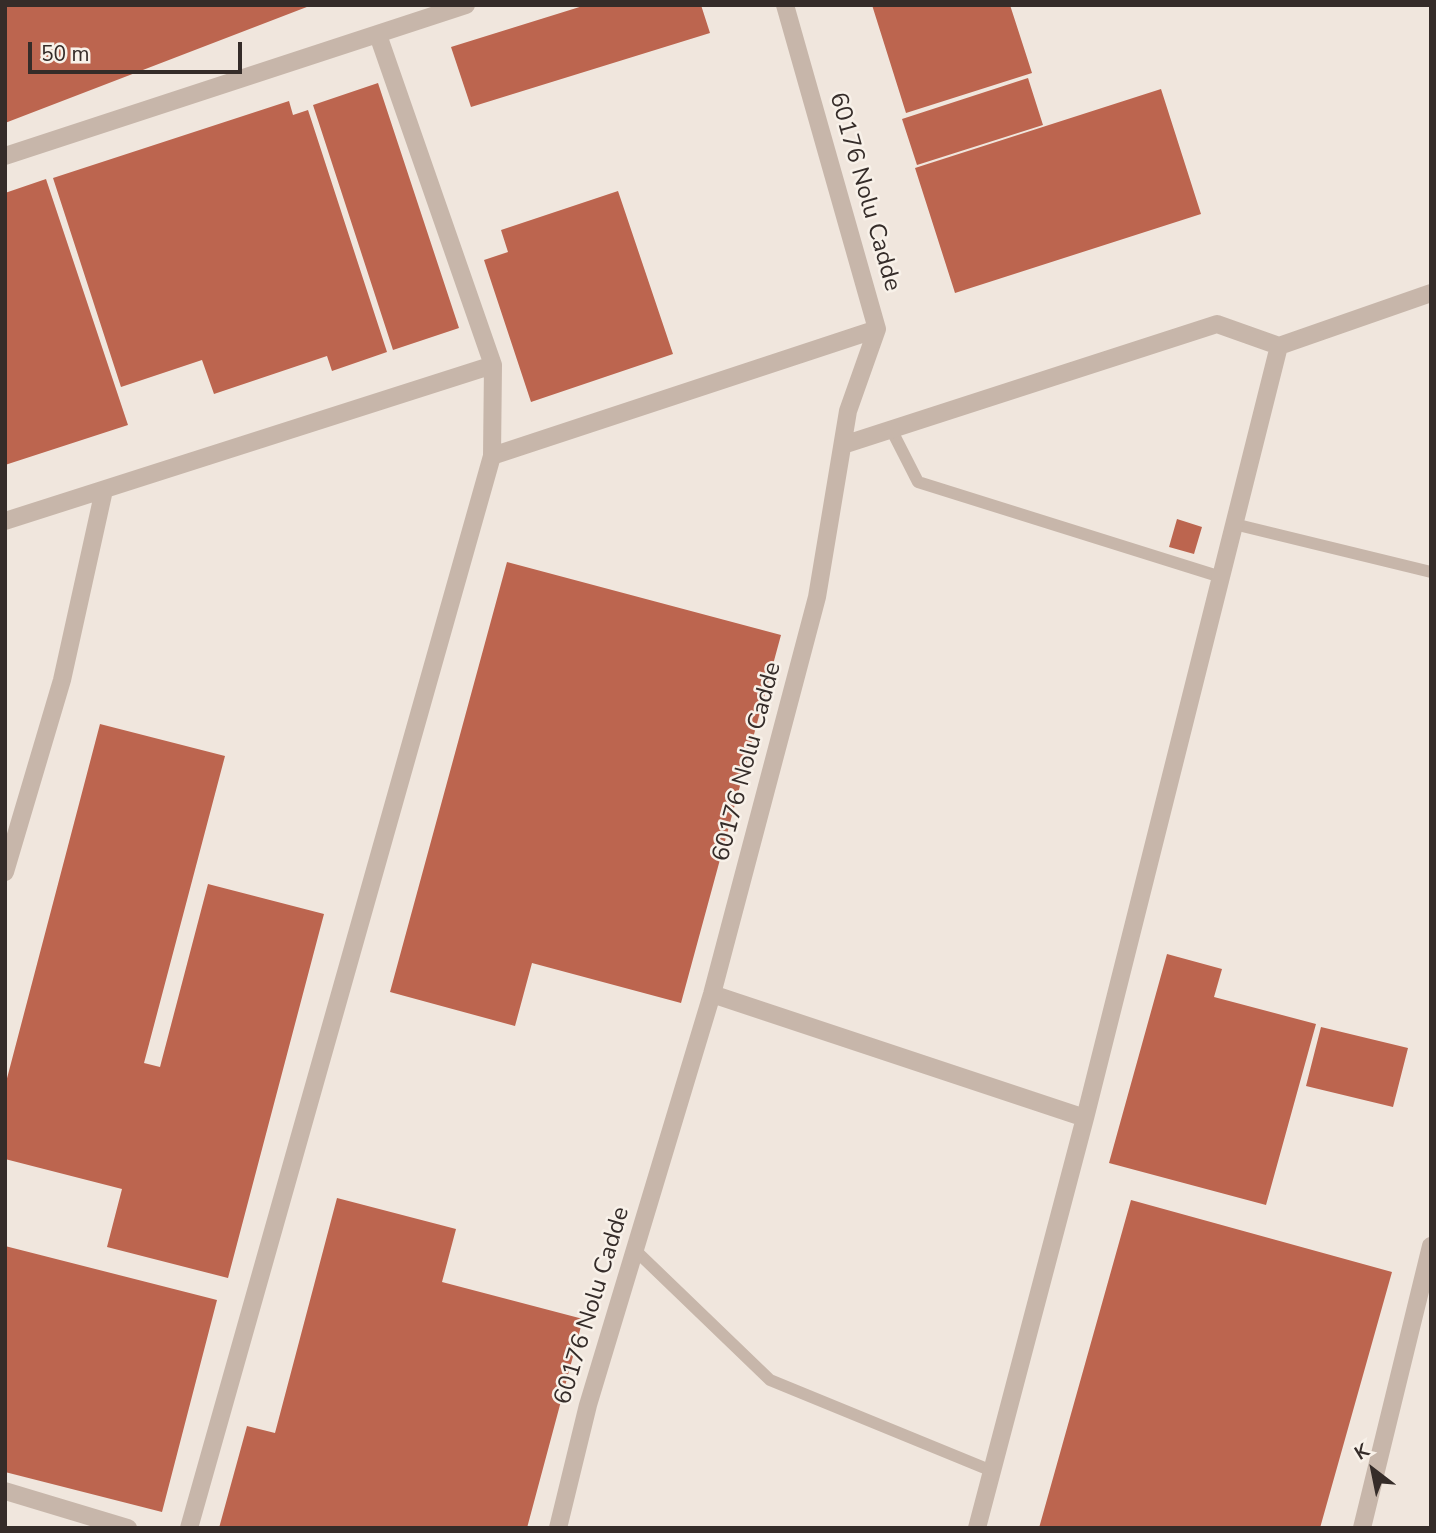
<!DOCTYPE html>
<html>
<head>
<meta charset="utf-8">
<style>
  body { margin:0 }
  #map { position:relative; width:1436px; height:1533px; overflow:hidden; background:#f0e6dd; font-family:"Nunito Sans",sans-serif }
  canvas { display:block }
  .frame { position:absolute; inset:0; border:7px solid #352c29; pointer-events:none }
  .north { position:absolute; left:1338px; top:1435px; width:70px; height:70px; -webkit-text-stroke:5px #f8f1e9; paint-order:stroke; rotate:328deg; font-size:19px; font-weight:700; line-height:28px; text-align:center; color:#352c29 }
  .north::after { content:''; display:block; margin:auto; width:24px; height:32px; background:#352c29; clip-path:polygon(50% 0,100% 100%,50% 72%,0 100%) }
  .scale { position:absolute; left:28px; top:42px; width:214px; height:32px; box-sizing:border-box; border:4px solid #352c29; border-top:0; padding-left:9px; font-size:21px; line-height:24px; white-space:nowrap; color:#352c29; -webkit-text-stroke:5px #f8f1e9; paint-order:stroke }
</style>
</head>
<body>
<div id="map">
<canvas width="1436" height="1533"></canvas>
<div class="frame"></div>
<div class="north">K</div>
<div class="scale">50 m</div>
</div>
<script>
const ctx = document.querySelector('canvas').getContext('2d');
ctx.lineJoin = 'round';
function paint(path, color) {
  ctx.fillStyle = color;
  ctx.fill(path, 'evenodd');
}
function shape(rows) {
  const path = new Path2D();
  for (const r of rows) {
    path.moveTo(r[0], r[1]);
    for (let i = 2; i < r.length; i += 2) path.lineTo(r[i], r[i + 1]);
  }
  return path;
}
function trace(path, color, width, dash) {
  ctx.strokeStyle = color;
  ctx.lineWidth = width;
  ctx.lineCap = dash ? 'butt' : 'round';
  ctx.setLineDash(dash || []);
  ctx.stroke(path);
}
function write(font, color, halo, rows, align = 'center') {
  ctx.font = font + ' "Nunito Sans",sans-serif';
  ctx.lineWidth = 5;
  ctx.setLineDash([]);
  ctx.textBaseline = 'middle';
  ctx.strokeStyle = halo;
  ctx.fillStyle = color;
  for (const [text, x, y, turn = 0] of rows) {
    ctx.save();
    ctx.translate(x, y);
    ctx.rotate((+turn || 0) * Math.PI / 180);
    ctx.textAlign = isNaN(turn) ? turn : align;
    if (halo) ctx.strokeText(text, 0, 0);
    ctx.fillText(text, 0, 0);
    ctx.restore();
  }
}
paint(shape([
  [5,5,312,5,5,123],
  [586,5,701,5,710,33,471,107,451,47],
  [872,5,1010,5,1032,73,906,113],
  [1028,78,1043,125,917,165,902,119],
  [378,83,459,328,393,350,313,105],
  [1161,89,1201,214,955,293,915,168],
  [289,101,293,115,308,110,387,352,332,371,327,356,214,394,202,360,121,387,53,178],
  [46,179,128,425,5,465,5,193],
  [618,191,673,354,531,402,484,260,508,252,501,230],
  [1177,519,1202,527,1194,554,1169,547],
  [507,562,781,635,681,1003,532,963,515,1026,390,992],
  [100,724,225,756,144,1063,160,1067,208,884,324,914,228,1278,107,1247,122,1189,5,1159,5,1086],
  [1167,954,1222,969,1214,997,1316,1024,1266,1205,1109,1163],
  [1321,1027,1408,1048,1393,1107,1306,1086],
  [337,1198,456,1229,442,1282,583,1319,527,1528,219,1528,247,1426,275,1433],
  [1131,1200,1392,1272,1320,1528,1039,1528],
  [5,1246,217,1300,162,1512,5,1472]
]), '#bc654f');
trace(shape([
  [891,429,918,482,1221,577],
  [1234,524,1431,572],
  [635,1250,770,1380,992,1471]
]), '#c7b6aa', 12);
trace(shape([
  [378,35,493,365],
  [5,156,466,5],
  [1279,346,1431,293],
  [843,445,1217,324,1279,346,1085,1118,977,1528],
  [5,521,493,365,492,456,877,329],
  [5,872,62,680,104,490],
  [712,994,1085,1118],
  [5,1491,128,1528],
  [189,1528,492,456],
  [558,1528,588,1405,712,994,817,597,848,411,877,329,785,5],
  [1362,1528,1431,1246]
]), '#c7b6aa', 18);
write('24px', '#352c29', '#f8f1e9', [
  ["60176 Nolu Cadde",864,192,74],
  ["60176 Nolu Cadde",748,762,-75],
  ["60176 Nolu Cadde",593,1306,-73]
]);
</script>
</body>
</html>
